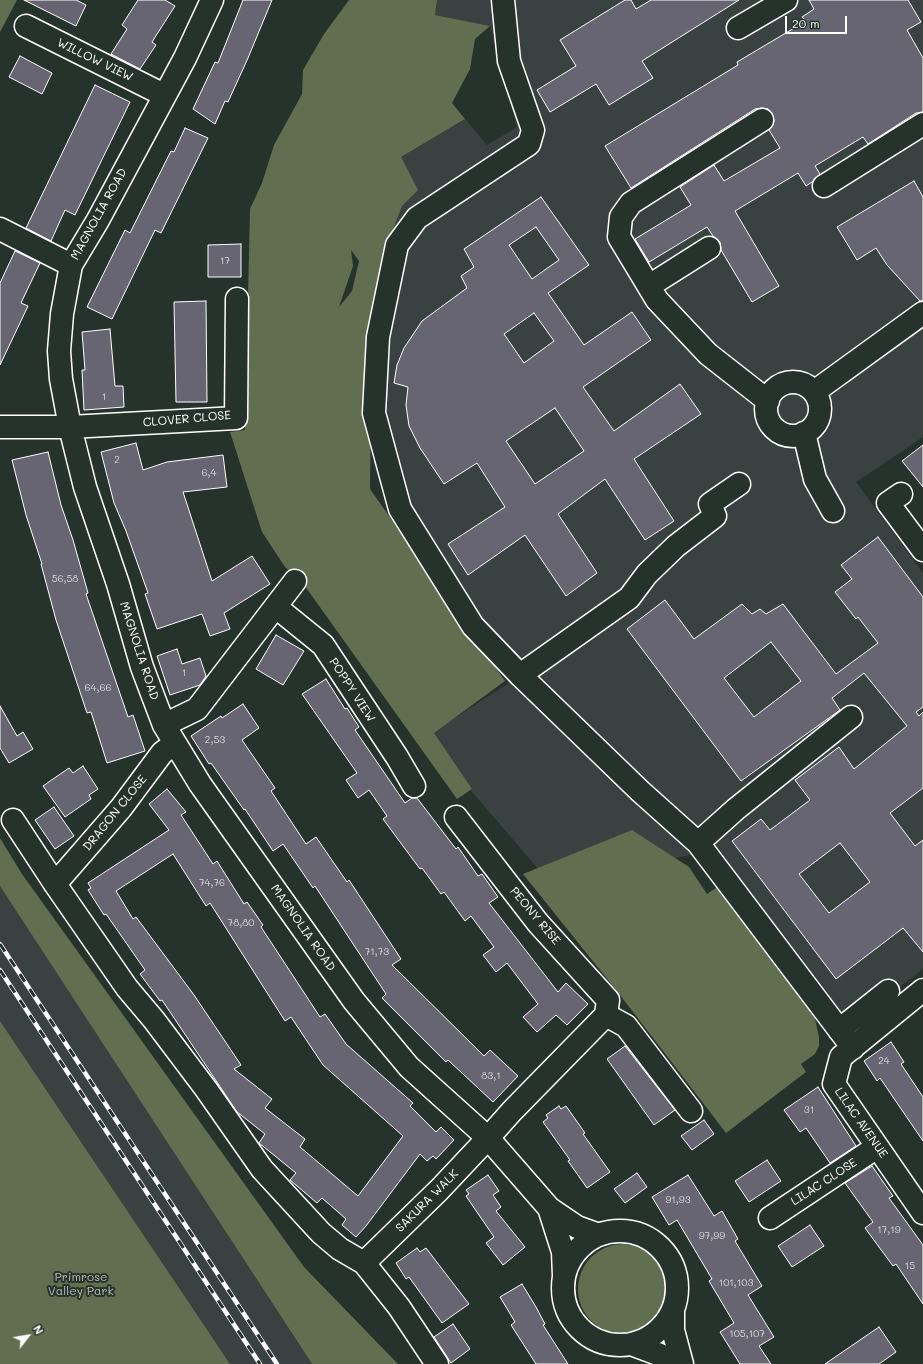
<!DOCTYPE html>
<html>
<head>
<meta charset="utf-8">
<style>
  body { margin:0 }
  #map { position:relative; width:923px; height:1364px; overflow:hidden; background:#26332d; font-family:Mali,sans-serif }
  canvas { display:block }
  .north { position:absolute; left:8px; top:1316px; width:40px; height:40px; -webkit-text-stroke:3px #26332d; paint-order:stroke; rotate:59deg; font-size:11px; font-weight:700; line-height:16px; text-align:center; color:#fff }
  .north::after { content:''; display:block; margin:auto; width:14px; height:18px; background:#fff; clip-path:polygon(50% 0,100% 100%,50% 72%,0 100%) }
  .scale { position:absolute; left:785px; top:16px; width:62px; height:18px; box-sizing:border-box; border:2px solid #fff; border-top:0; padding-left:5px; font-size:12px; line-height:14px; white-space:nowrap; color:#fff; -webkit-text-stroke:3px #26332d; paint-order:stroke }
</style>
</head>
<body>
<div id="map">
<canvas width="923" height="1364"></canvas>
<div class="north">N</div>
<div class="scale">20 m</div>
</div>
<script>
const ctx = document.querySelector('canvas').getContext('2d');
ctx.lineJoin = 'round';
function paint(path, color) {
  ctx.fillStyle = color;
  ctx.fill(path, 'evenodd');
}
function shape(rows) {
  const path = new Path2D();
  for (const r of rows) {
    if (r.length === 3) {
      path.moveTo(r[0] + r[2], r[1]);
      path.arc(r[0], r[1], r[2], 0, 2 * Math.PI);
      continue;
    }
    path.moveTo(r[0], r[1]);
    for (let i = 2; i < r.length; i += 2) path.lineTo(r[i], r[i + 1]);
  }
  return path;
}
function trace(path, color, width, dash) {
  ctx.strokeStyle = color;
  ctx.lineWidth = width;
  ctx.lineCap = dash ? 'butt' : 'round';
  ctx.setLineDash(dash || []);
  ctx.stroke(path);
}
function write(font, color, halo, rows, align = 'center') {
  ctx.font = font + ' Mali,sans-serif';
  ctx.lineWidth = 4;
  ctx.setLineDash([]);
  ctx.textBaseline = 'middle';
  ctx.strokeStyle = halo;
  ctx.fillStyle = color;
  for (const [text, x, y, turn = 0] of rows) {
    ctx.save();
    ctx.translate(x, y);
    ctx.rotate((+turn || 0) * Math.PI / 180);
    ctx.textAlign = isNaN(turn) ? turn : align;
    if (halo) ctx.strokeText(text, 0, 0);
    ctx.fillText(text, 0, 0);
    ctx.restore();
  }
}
paint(shape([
  [437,0,923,0,923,437,856,482,923,573,923,969,846,1029,713,850,552,885,425,737,509,683,397,535,374,465,368,417,393,201,401,157,465,119,487,145,517,127,490,26,435,15],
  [0,885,292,1334,312,1364,230,1364,0,1021]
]), '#394241');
paint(shape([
  [0,0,17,0,0,32],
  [349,0,437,0,435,15,490,26,475,39,470,69,452,103,465,119,401,157,418,190,402,206,388,242,372,330,370,489,505,681,434,733,472,789,457,799,302,582,285,567,262,532,230,432,245,430,250,209,262,183,274,145,302,94,303,70,324,34],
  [351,250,359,261,352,291,339,307,353,266],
  [632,830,689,867,707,894,722,884,813,1010,819,1037,819,1046,815,1054,801,1064,806,1072,726,1133,620,995,523,874],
  [0,838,22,874,304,1267,398,1364,312,1364,0,886],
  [0,1021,230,1364,0,1364],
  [623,1289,45]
]), '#616e4f');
const building = shape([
  [24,0,76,0,86,5,76,26,24,0],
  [138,0,165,0,175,6,152,42,156,45,140,69,111,54,127,29,122,25,138,0],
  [243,0,272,0,248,58,228,102,225,101,215,124,193,109,215,62,218,63,243,0],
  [625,0,631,0,636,9,651,0,739,0,642,61,653,78,609,105,596,84,550,112,537,90,576,66,560,40,625,0],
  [809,0,908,0,921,22,907,30,923,58,923,112,916,113,868,144,863,137,815,166,820,174,812,182,806,186,798,173,735,211,779,286,752,302,721,250,720,242,713,236,707,227,649,262,635,239,691,205,680,187,714,165,724,181,780,148,769,130,773,125,774,120,772,113,768,109,762,108,755,109,631,188,605,146,738,65,737,62,806,21,802,17,814,9,809,0],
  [20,56,52,73,42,94,9,77,20,56],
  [95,85,130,102,75,215,65,210,51,241,26,228,95,85],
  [185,128,208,138,161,233,155,230,112,319,87,307,125,230,130,233,171,151,174,152,185,128],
  [914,181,923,197,923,301,920,301,887,265,876,248,857,260,837,227,914,181],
  [541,197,589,265,548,293,584,345,632,312,651,340,583,387,614,431,680,384,701,414,634,459,674,521,645,540,605,479,558,514,597,573,566,596,525,535,468,575,448,544,505,507,477,463,444,484,420,448,409,426,406,405,408,387,394,383,397,365,404,348,422,321,467,288,461,276,474,267,464,249,541,197],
  [536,227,559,260,532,279,509,245,536,227],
  [534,313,554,341,524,363,504,334,534,313],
  [555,408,584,451,535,484,506,441,555,408],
  [241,244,241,277,208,277,208,245,241,244],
  [15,251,40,263,21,303,28,306,0,365,0,283,15,251],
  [206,301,207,402,176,402,174,302,206,301],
  [110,329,115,386,123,386,124,407,84,410,82,370,85,370,82,332,110,329],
  [136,443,143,470,167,462,223,455,227,487,183,492,212,581,252,556,270,584,224,613,230,629,210,636,202,614,157,629,145,594,148,593,126,531,114,503,101,452,136,443],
  [923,445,923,487,902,461,923,445],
  [48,452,61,505,73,540,88,593,86,594,128,717,133,715,145,751,107,763,91,712,87,713,56,620,41,564,42,564,26,515,12,460,48,452],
  [878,537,923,597,923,707,916,712,919,716,923,712,923,788,890,813,915,846,923,840,923,952,903,928,836,979,732,841,761,819,770,830,810,800,795,780,839,747,854,769,907,726,864,673,832,698,840,710,741,781,627,629,665,600,694,639,742,604,752,614,760,609,766,614,783,604,836,674,878,643,858,617,856,619,835,592,852,579,841,565,878,537],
  [771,642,801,681,754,717,724,678,771,642],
  [840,843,870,882,829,913,799,874,840,843],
  [276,635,304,651,283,685,256,669,276,635],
  [177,649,182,664,200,658,206,676,200,685,170,695,157,656,177,649],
  [326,679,345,709,347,708,359,727,355,730,405,803,412,798,417,798,456,849,458,847,478,876,482,874,498,897,489,903,558,992,566,983,588,1004,567,1025,556,1015,537,1032,523,1017,538,1004,507,963,496,972,483,955,494,947,471,916,465,921,444,892,441,894,422,868,420,869,383,819,387,816,369,790,358,798,346,780,357,773,302,694,326,679],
  [243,704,259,728,242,740,275,788,271,791,306,844,316,837,347,882,349,880,401,959,392,965,484,1056,490,1050,518,1076,493,1102,448,1060,446,1062,382,998,386,994,315,886,313,888,283,844,273,851,245,809,244,810,211,763,209,764,191,736,221,716,222,718,243,704],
  [0,706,17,736,23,732,33,749,9,763,0,748,0,706],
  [83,766,98,789,89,795,91,799,65,817,43,786,69,768,73,773,83,766],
  [167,789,186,812,181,815,213,864,217,861,244,904,247,902,263,925,261,927,320,1017,325,1014,346,1044,413,1103,410,1106,436,1132,441,1127,454,1140,436,1159,433,1156,427,1161,420,1154,366,1226,356,1237,342,1225,346,1219,322,1198,317,1203,290,1180,296,1173,259,1143,265,1134,237,1112,162,1000,160,1001,140,974,145,970,106,914,104,915,88,890,91,888,88,883,169,830,149,804,167,789],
  [173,854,206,906,210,903,285,1021,291,1017,323,1065,403,1136,358,1196,300,1147,305,1139,265,1108,272,1099,234,1069,241,1065,194,995,136,917,133,919,116,891,173,854],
  [54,807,74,836,55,849,35,820,54,807],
  [891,1042,904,1062,901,1064,923,1097,923,1141,880,1078,877,1081,864,1061,891,1042],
  [625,1046,675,1110,654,1125,607,1059,625,1046],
  [818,1087,856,1146,830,1163,806,1128,800,1132,784,1110,818,1087],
  [559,1106,561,1109,566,1106,585,1133,583,1134,610,1172,587,1188,568,1161,570,1160,543,1122,548,1118,546,1115,559,1106],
  [704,1120,714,1134,692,1150,681,1136,704,1120],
  [767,1160,781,1181,749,1202,735,1181,767,1160],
  [872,1166,893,1196,889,1198,923,1245,923,1304,896,1264,893,1266,865,1228,873,1222,845,1183,872,1166],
  [637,1173,647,1187,625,1203,614,1189,637,1173],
  [488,1175,499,1191,493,1195,501,1207,496,1211,525,1247,503,1265,486,1243,494,1237,466,1196,469,1194,466,1190,488,1175],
  [688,1175,714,1216,722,1211,738,1239,735,1241,762,1286,748,1295,774,1337,759,1346,771,1364,740,1364,720,1332,734,1323,709,1281,712,1279,677,1220,669,1225,652,1197,688,1175],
  [810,1225,824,1246,792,1267,778,1246,810,1225],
  [417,1248,420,1252,426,1248,469,1304,442,1323,409,1277,406,1279,396,1263,417,1248],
  [522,1284,536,1307,545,1324,543,1325,568,1364,536,1364,511,1325,515,1322,500,1297,522,1284],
  [453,1324,470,1349,451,1363,434,1337,453,1324],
  [879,1327,896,1352,879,1364,825,1364,879,1327]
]);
paint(building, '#666571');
trace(building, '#fff', 1);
const minor = shape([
  [212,0,185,58,98,220,71,265,62,314,59,351,61,379,70,427,85,487,118,584,142,667,164,725,200,784,354,1001,409,1067,488,1138,549,1208],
  [503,0,509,61,533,130,529,144,417,218,397,245,378,337,374,413,400,509,473,626,520,675,640,791,698,843,853,1048],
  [26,26,164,95],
  [738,28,786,0],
  [762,120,631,203,621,217,619,237,657,300,708,354,768,401],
  [824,186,923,124],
  [0,229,71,265],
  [649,286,709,248],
  [793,409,27],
  [814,392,923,313],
  [0,427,70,427,236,418,237,299],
  [804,433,815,479,833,511],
  [901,494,888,503,923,550],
  [276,607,323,645,397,757,414,786],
  [520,675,629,598,647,574,676,546,715,516,710,504,739,484],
  [164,725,197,709,295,581],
  [13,820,55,884,127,988,154,1020,206,1089,262,1169,321,1233,340,1249,364,1263,399,1307,437,1364],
  [698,843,736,809,851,717],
  [55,884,121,808,162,753,175,743],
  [923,990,841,1057,834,1084,923,1213],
  [606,1015,626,1026,691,1111],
  [839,1030,888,991],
  [770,1218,877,1147],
  [620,1288,57],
  [364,1263,439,1190,488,1138,512,1111,606,1015,608,1000,538,923,456,817],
  [564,1276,563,1252,549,1208,577,1227,599,1235],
  [673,1309,673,1330,682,1364],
  [631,1344,658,1354,673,1364]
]);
trace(minor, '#fff', 25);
trace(minor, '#26332d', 22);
const rail = shape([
  [0,944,277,1364],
  [0,970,260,1364]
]);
trace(rail, '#fff', 4.5);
trace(rail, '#26332d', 3, [9]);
write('10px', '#d9d8dc', null, [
  ["17",225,261],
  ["1",104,397],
  ["2",117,460],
  ["6,4",209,473],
  ["56,58",65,579],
  ["1",184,673],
  ["64,66",98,688],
  ["2,53",215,740],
  ["74,76",212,883],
  ["78,80",241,923],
  ["71,73",377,952],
  ["24",884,1061],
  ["83,1",491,1076],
  ["31",809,1110],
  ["91,93",678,1200],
  ["17,19",889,1230],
  ["97,99",712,1236],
  ["15",910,1266],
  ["101,103",736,1283],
  ["105,107",747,1334]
]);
write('12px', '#fff', '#26332d', [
  ["WILLOW VIEW",95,60,26],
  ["MAGNOLIA ROAD",99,214,-61],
  ["CLOVER CLOSE",187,419,-5],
  ["MAGNOLIA ROAD",139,651,72],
  ["POPPY VIEW",352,690,57],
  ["DRAGON CLOSE",115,813,-51],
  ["PEONY RISE",535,916,50],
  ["MAGNOLIA ROAD",303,928,55],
  ["LILAC AVENUE",861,1123,55],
  ["LILAC CLOSE",824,1182,-33],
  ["SAKURA WALK",427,1201,-45]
]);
write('12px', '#b8beb0', '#26332d', [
  ["Primrose",81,1277],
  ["Valley Park",81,1291]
]);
</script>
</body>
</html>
